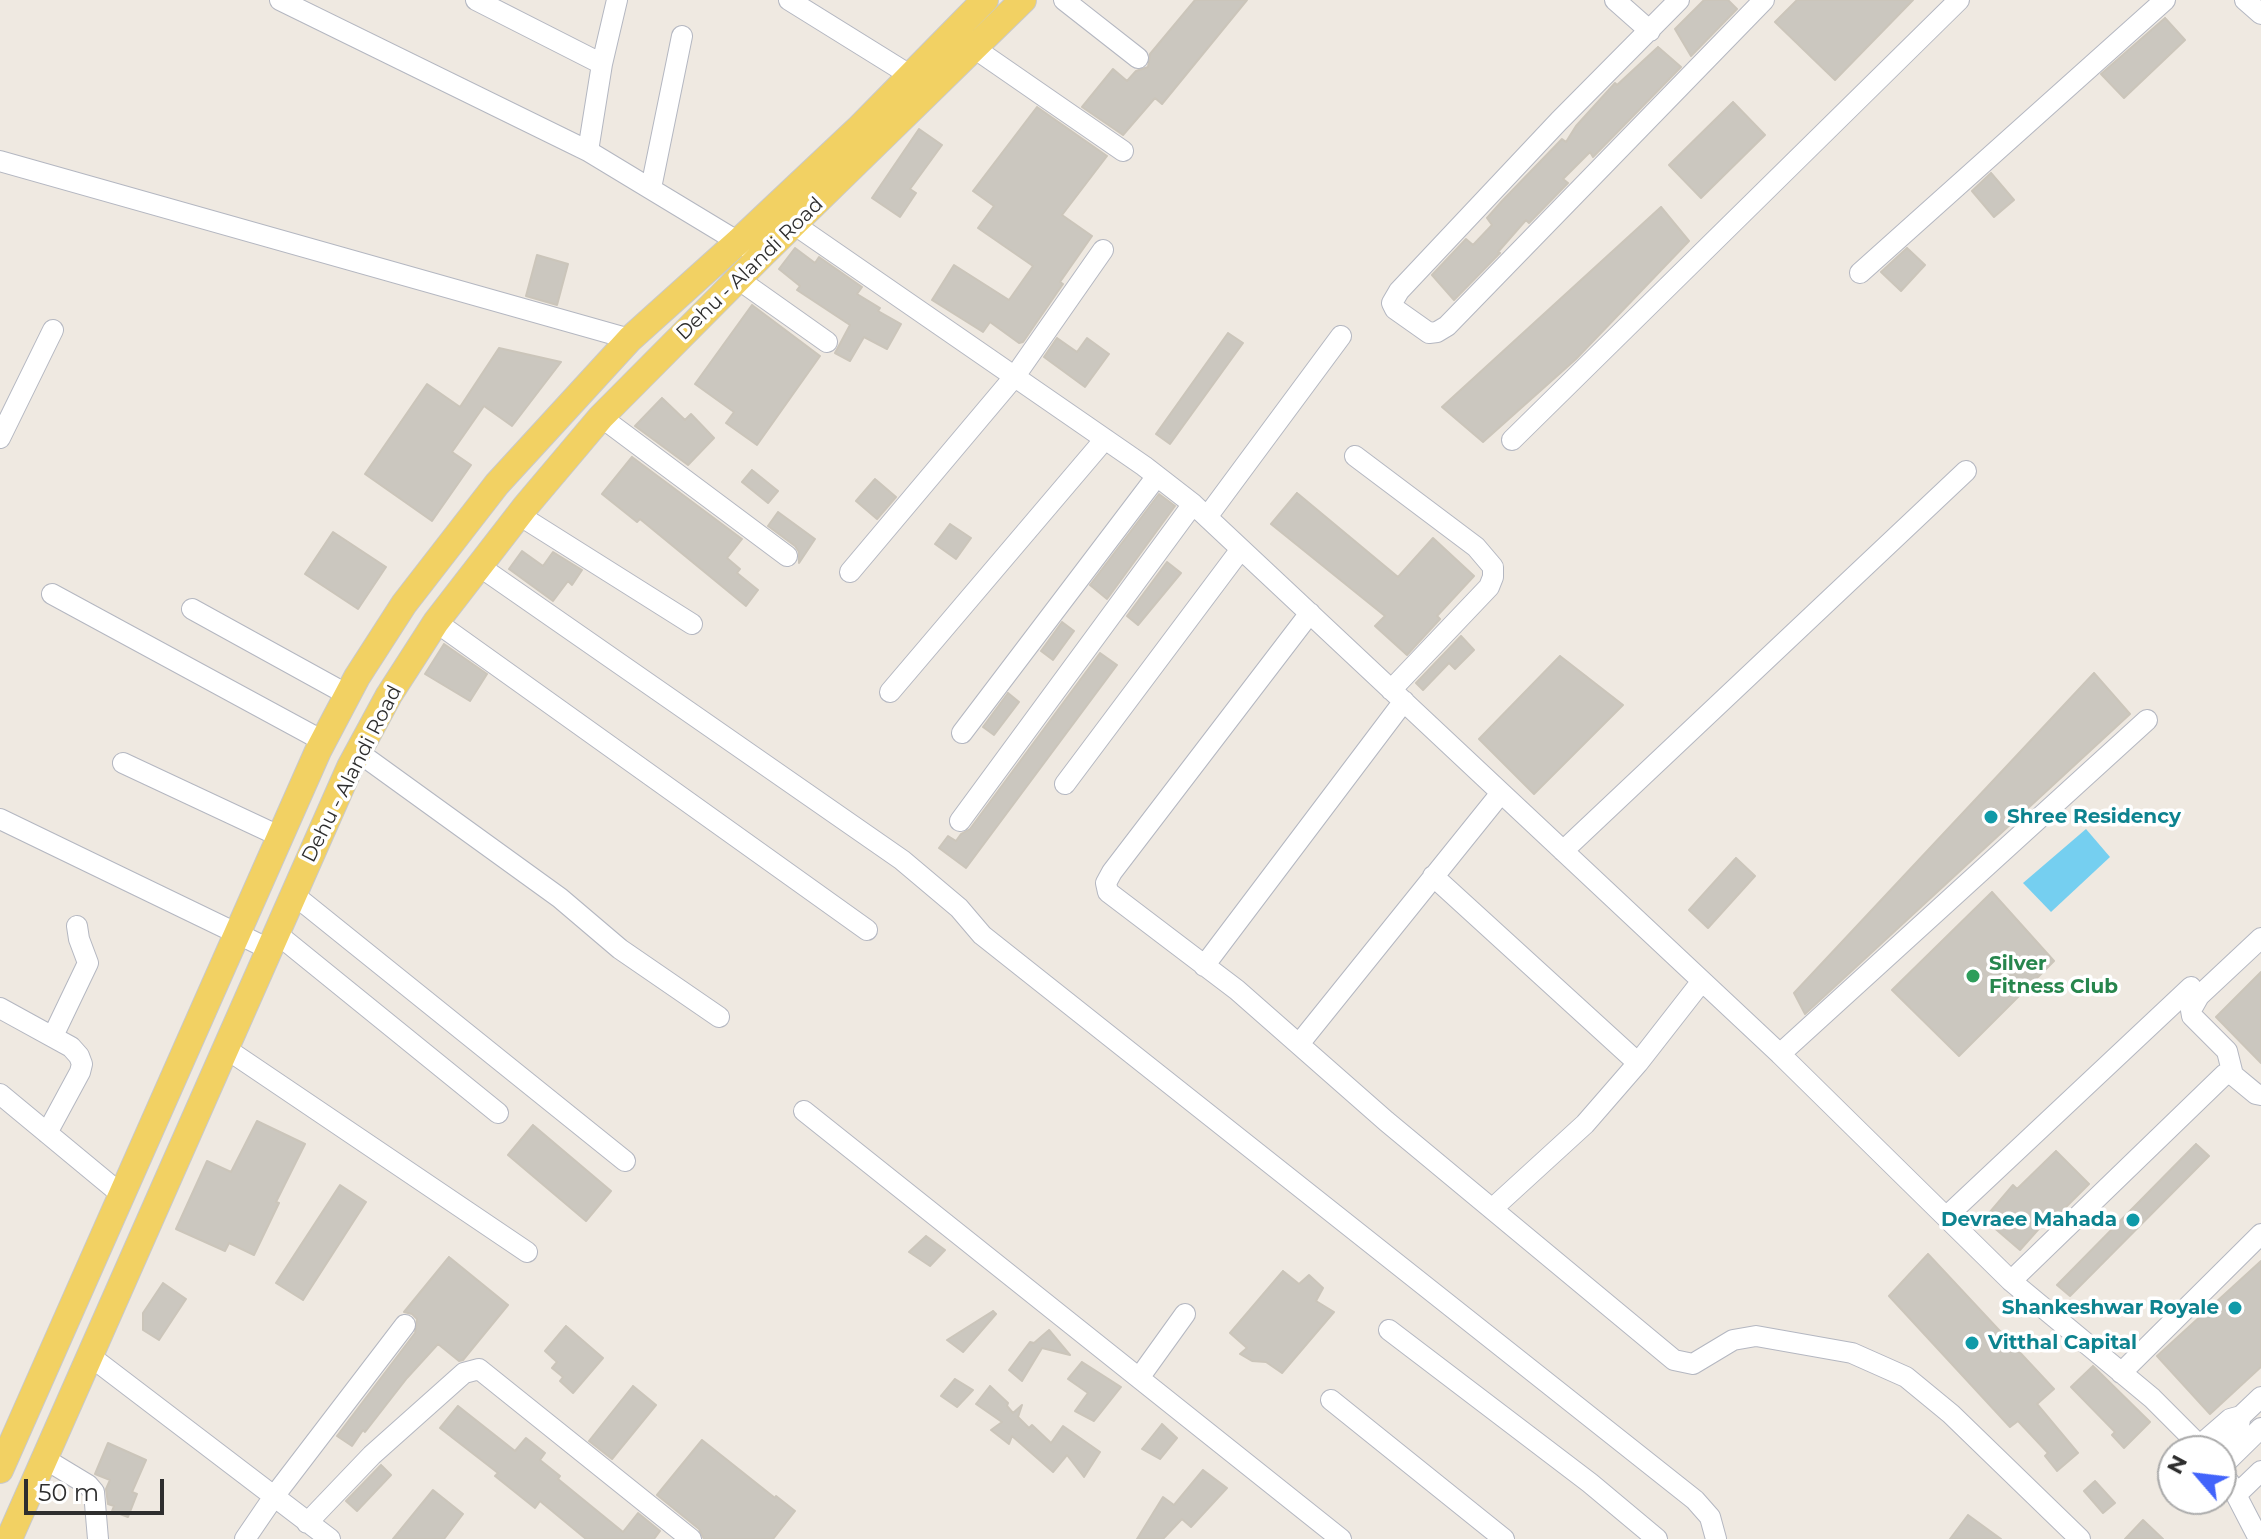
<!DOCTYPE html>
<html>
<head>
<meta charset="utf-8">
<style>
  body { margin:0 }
  #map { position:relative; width:2261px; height:1539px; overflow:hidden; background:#efe9e1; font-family:Montserrat,sans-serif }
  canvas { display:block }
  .north { position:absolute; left:2157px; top:1435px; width:80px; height:80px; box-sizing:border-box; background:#fff; border:2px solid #ababab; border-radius:50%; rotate:298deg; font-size:22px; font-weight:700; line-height:32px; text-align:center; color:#2e2e2e }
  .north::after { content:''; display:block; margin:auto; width:28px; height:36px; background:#4264fb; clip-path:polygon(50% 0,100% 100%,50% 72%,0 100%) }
  .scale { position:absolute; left:24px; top:1479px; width:140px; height:36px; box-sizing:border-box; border:4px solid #2e2e2e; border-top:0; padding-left:10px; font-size:24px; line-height:28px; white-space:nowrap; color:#2e2e2e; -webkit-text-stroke:6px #fff; paint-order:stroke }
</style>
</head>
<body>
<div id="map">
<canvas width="2261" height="1539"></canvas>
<div class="north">N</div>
<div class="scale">50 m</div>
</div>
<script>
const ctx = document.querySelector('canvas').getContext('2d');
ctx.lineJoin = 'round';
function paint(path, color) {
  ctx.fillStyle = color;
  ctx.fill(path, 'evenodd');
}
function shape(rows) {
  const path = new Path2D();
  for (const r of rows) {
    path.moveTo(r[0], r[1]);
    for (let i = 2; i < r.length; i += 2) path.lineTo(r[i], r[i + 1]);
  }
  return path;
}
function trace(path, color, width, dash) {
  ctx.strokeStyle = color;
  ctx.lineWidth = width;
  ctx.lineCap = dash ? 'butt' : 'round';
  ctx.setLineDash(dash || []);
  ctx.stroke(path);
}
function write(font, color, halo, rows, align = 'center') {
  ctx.font = font + ' Montserrat,sans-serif';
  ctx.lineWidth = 7;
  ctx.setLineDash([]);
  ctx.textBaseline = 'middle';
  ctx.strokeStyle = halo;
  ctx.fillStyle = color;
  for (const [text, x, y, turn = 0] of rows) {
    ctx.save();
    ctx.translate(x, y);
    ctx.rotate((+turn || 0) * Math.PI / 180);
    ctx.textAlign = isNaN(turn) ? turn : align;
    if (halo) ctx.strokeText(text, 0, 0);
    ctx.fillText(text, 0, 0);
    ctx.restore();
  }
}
paint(shape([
  [2086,829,2110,857,2051,912,2023,883]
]), '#75cff0');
const building = shape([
  [1195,0,1247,0,1162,104,1155,98,1123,135,1082,107,1113,69,1127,81,1136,71,1148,67,1150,54,1195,0],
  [1704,0,1728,0,1737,9,1691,56,1675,29,1704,0],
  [1797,0,1913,0,1835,80,1775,22,1797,0],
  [2165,18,2185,40,2124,98,2101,74,2165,18],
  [1658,47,1681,67,1593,157,1590,152,1563,179,1568,183,1529,223,1526,220,1498,252,1500,253,1454,300,1432,275,1466,239,1473,245,1492,225,1487,218,1502,201,1562,139,1566,142,1576,126,1615,83,1617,85,1658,47],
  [1733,102,1765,135,1701,198,1669,165,1733,102],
  [1037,107,1107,156,1062,215,1092,236,1060,282,1063,284,1023,342,1019,343,990,322,983,332,932,300,954,265,1009,300,1033,266,978,228,994,206,973,191,1037,107],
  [919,129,942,145,910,189,916,193,900,217,872,198,919,129],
  [1991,173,2014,200,1994,217,1972,191,1991,173],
  [1661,207,1689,241,1576,359,1483,442,1442,407,1661,207],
  [795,248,815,263,819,257,862,287,857,294,880,308,878,311,901,324,887,349,864,337,850,361,835,353,850,325,797,290,800,286,779,269,795,248],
  [1907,248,1925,265,1901,291,1881,272,1907,248],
  [537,255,568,264,557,305,526,296,537,255],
  [752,305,820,356,757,445,726,423,734,412,695,384,752,305],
  [1228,333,1243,343,1170,444,1156,434,1228,333],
  [1057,338,1077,352,1087,338,1109,354,1085,387,1044,357,1057,338],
  [499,348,561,362,512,426,484,406,452,452,471,465,432,521,365,474,427,384,460,407,499,348],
  [662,398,685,420,691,414,714,438,688,465,635,426,662,398],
  [632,457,742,539,727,558,740,569,737,573,758,590,746,606,640,519,637,522,602,494,632,457],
  [752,470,778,491,768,503,742,482,752,470],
  [875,479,896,497,877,519,856,501,875,479],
  [1297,493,1398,577,1433,538,1474,576,1437,616,1440,619,1407,655,1375,626,1385,616,1271,524,1297,493],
  [1159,494,1175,506,1107,599,1090,585,1159,494],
  [778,512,815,539,799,563,799,552,795,546,768,526,778,512],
  [950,524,971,538,956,559,935,544,950,524],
  [333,532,386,567,358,609,305,574,333,532],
  [522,551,543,566,553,552,582,570,572,585,568,581,553,601,509,569,522,551],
  [1167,562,1181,573,1138,625,1127,616,1167,562],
  [1062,622,1074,631,1053,660,1041,651,1062,622],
  [1461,636,1474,650,1455,669,1449,663,1423,690,1416,683,1461,636],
  [444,644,487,674,470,701,425,674,444,644],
  [1100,653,1117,665,966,868,939,848,948,836,956,841,961,834,970,829,1100,653],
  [1560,656,1623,705,1534,794,1479,739,1560,656],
  [2094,673,2130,714,1805,1014,1794,993,2094,673],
  [1008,693,1019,702,994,735,983,727,1008,693],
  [1736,858,1755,876,1708,928,1689,910,1736,858],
  [1992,892,2054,961,1959,1056,1892,990,1992,892],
  [2261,972,2261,1063,2216,1017,2261,972],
  [257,1121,305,1144,276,1202,279,1203,254,1255,229,1243,225,1251,176,1229,207,1161,231,1172,257,1121],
  [533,1125,611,1191,586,1221,508,1155,533,1125],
  [2196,1144,2209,1156,2070,1296,2057,1285,2196,1144],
  [2056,1151,2089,1184,2055,1218,2052,1214,2020,1250,1984,1219,2013,1185,2017,1189,2056,1151],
  [340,1185,366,1202,303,1300,276,1283,340,1185],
  [926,1236,945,1250,930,1266,909,1252,926,1236],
  [1928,1254,2054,1389,2037,1404,2078,1453,2057,1471,2045,1456,2048,1453,2018,1421,2010,1427,1889,1296,1928,1254],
  [449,1257,508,1305,463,1360,459,1361,438,1344,407,1378,365,1432,363,1430,352,1446,337,1436,415,1333,417,1319,412,1314,404,1312,449,1257],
  [2261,1261,2261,1367,2210,1414,2157,1356,2261,1261],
  [1283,1271,1299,1284,1309,1275,1323,1288,1316,1301,1334,1312,1282,1373,1266,1362,1252,1361,1240,1354,1247,1348,1230,1333,1283,1271],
  [163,1283,186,1299,159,1340,143,1330,143,1313,163,1283],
  [993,1311,996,1314,963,1352,947,1340,993,1311],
  [566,1326,603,1358,573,1393,560,1381,563,1377,552,1368,557,1362,545,1351,566,1326],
  [1049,1330,1070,1355,1042,1348,1022,1381,1009,1370,1030,1342,1034,1343,1049,1330],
  [1082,1362,1121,1387,1094,1421,1075,1411,1088,1393,1068,1379,1082,1362],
  [2093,1366,2150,1422,2124,1448,2112,1435,2115,1432,2071,1387,2093,1366],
  [955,1379,973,1390,957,1407,941,1396,955,1379],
  [633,1386,656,1405,612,1459,589,1441,633,1386],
  [990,1386,1008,1403,1007,1406,1013,1413,1022,1405,1018,1417,1029,1428,1032,1425,1051,1443,1063,1426,1100,1452,1084,1477,1067,1455,1053,1472,1012,1436,1009,1444,991,1430,1002,1422,976,1404,990,1386],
  [458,1406,515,1451,526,1438,545,1453,540,1460,560,1476,558,1479,623,1532,638,1513,660,1531,654,1539,586,1539,540,1501,535,1508,495,1476,498,1473,440,1428,458,1406],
  [1162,1424,1177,1438,1160,1459,1142,1449,1162,1424],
  [702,1440,775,1498,776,1496,795,1511,773,1539,704,1539,699,1529,657,1495,702,1440],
  [108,1443,146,1460,132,1492,137,1494,128,1517,112,1511,114,1506,108,1504,106,1489,110,1480,95,1474,108,1443],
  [381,1465,391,1475,357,1511,346,1501,381,1465],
  [1203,1470,1227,1488,1191,1527,1182,1519,1163,1539,1137,1539,1163,1497,1174,1505,1203,1470],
  [2095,1481,2115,1503,2103,1513,2084,1491,2095,1481],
  [433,1490,463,1514,444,1539,393,1539,433,1490],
  [1968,1515,2001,1539,1950,1539,1968,1515],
  [2143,1520,2163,1539,2125,1539,2143,1520]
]);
paint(building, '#cbc7bf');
trace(building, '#cbc5ba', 2);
const minor = shape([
  [280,0,588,151,750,249],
  [476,0,602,64],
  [789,0,921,82],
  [1064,0,1138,58],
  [1615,0,1650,31],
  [1679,0,1559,121,1399,291,1392,303,1395,309,1429,333,1437,332,1447,326,1764,0],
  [2245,0,2261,14],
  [974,48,1123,151],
  [588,151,602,64,617,0],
  [0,161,630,339],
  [651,188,682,36],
  [782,216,1144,466,1193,504,1780,1054,2011,1281,2152,1398,2205,1451],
  [1860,273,2165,0],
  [738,279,827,342],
  [601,417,787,556],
  [0,438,53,330],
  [1512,440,1959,0],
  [1355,456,1476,547,1493,567,1493,577,1489,587,1391,690],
  [519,515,692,624],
  [1207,517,1341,336],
  [479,566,902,860,959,908,982,935,1695,1500,1710,1517,1716,1539],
  [850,572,1015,376,1103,250],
  [52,594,323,741],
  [192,609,348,695],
  [1310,613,1112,872,1106,883,1108,892,1237,990,1386,1121,1674,1360,1693,1364,1733,1340,1756,1336,1852,1353,1906,1377,1951,1414,2080,1539],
  [436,622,867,930],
  [890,692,1105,439],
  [962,733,1157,476],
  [358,752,560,898,620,949,719,1017],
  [123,763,279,836],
  [1065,784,1241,549],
  [0,819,269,949],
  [960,821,1193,504],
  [1563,851,1966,471],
  [1433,876,1638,1063],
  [293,894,625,1161],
  [276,933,498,1113],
  [1204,966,1404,701],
  [0,1008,71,1047,79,1056,82,1064,80,1072,47,1133],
  [53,1036,88,963,79,939,77,926],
  [1299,1044,1501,793],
  [225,1048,527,1252],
  [1780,1054,2147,720],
  [2233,1075,2227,1051,2192,1016,2191,1010,2199,996,2261,938],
  [0,1094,122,1195],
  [804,1111,1341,1539],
  [1492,1209,1585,1124,1638,1063,1702,981],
  [1946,1217,2191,987],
  [2011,1281,2225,1074,2233,1075,2256,1094,2261,1095],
  [1389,1330,1590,1483,1657,1539],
  [90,1356,330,1539],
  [2121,1373,2261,1234],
  [1139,1378,1185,1314],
  [1331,1400,1504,1539],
  [2200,1445,2230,1419,2241,1416,2261,1397],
  [2216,1451,2238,1428,2240,1420],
  [45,1459,88,1485,94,1492,98,1539],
  [2221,1467,2261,1428],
  [2221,1471,2231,1485,2259,1539],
  [2236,1495,2261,1471],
  [307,1523,372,1455,464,1373,479,1369,691,1539],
  [245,1539,275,1495,405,1325]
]);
const major = shape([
  [0,1470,318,751,357,677,404,604,497,484,630,339,739,241,858,129,985,0],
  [9,1539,350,767,389,695,436,622,525,507,601,417,761,256,1023,0]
]);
trace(minor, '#b4b7c1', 22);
trace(major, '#c9c9c9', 28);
trace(minor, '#fff', 20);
trace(major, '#f2d163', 26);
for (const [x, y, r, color] of [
  [1991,817,8,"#0f9aa8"],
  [1973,976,8,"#2e9e5b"],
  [2133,1220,8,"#0f9aa8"],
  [2235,1308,8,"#0f9aa8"],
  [1972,1343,8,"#0f9aa8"]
]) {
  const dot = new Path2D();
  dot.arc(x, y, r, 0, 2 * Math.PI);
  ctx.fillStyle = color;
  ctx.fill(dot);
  trace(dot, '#fff', 3);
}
write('20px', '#2e2e2e', '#fff', [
  ["Dehu - Alandi Road",750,269,-44],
  ["Dehu - Alandi Road",352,774,-63]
]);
write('bold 20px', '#0d838f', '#fff', [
  ["Shree Residency",2007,817],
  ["Devraee Mahada",2117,1220,"right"],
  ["Shankeshwar Royale",2219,1308,"right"],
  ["Vitthal Capital",1988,1343]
], 'left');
write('bold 20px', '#27864d', '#fff', [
  ["Silver",1989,964],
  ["Fitness Club",1989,987]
], 'left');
</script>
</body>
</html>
